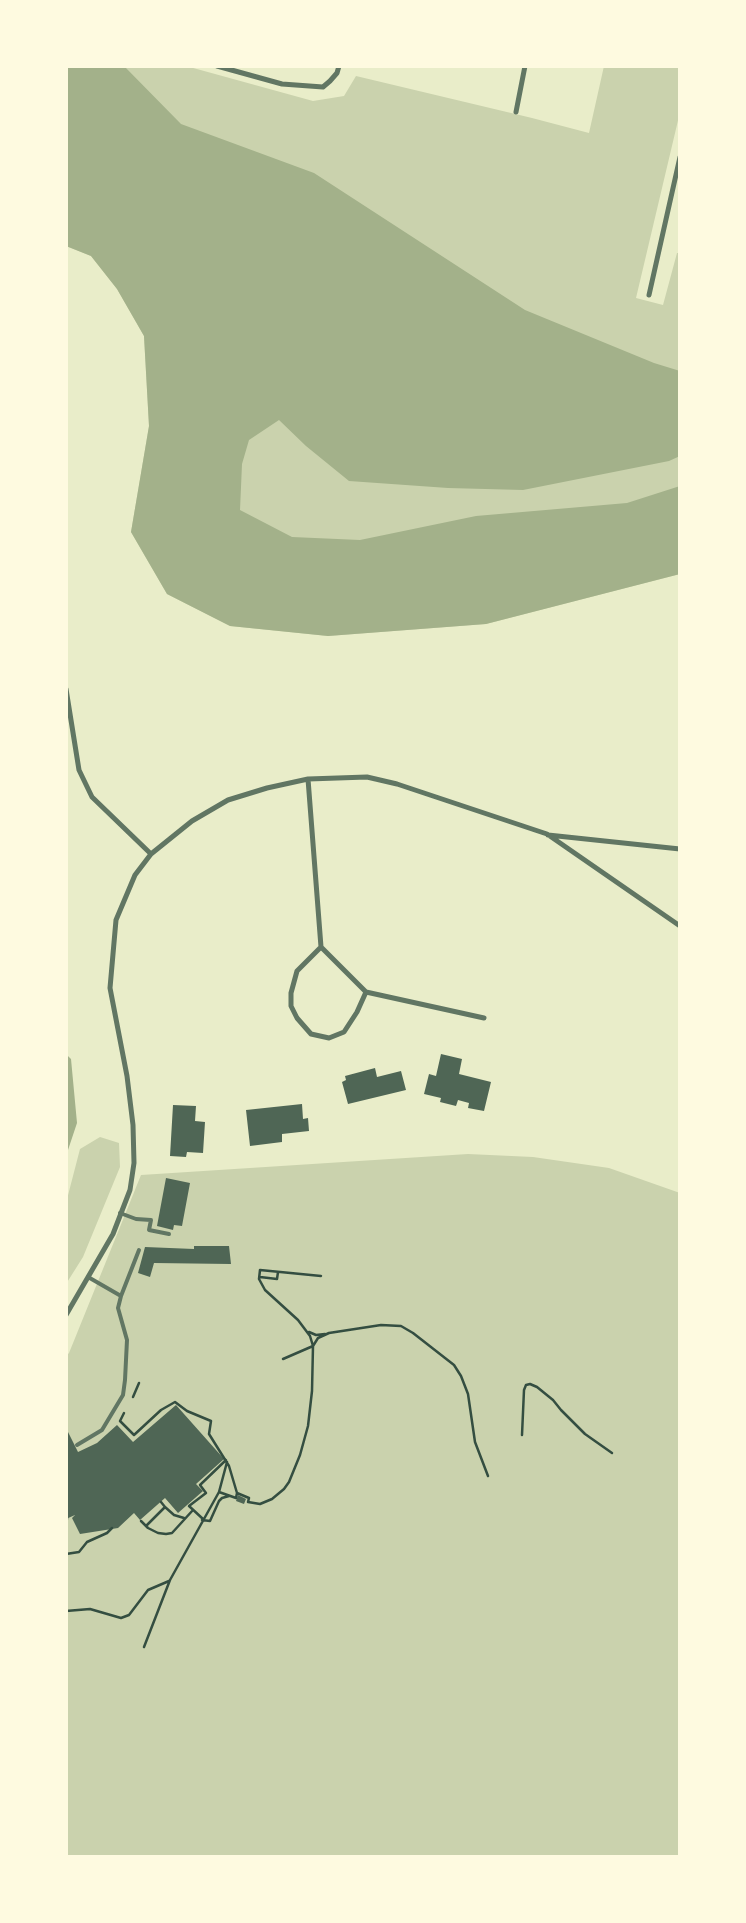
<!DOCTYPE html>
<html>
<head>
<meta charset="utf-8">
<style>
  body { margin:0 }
  #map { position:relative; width:746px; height:1923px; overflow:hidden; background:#e9edc9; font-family:Roboto,sans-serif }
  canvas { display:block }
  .frame { position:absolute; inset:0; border:68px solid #fefae0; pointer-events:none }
</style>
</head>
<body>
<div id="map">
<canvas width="746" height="1923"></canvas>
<div class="frame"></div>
</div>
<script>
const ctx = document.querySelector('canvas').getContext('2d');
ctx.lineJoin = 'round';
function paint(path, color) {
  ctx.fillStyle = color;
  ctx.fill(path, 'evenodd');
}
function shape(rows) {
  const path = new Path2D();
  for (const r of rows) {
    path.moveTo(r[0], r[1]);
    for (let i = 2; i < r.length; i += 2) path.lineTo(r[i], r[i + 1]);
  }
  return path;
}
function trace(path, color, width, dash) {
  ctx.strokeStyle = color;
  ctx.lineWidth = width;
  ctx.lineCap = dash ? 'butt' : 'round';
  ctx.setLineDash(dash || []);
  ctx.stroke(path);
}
paint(shape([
  [66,66,186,66,313,101,344,96,356,76,532,118,589,133,604,66,680,66,680,112,636,298,663,305,677,253,680,253,680,574,486,624,328,636,230,626,167,594,131,532,149,426,144,336,117,289,91,256,66,246],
  [100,1137,119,1143,120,1167,83,1257,66,1284,66,1203,80,1149],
  [468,1154,533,1157,609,1168,680,1193,680,1857,66,1857,66,1356,69,1353,141,1175]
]), '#cad2ad');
paint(shape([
  [66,66,124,66,181,124,314,173,525,310,654,363,680,371,680,456,669,461,523,490,448,488,349,481,306,446,279,420,249,440,242,464,240,510,292,537,360,540,476,516,627,503,680,486,680,574,486,624,328,636,230,626,167,594,131,532,149,426,144,336,117,289,91,256,66,246],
  [66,1054,71,1059,77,1123,66,1156]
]), '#a3b18a');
paint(shape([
  [441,1054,462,1059,459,1074,491,1082,484,1111,468,1108,469,1103,458,1100,456,1106,440,1102,441,1098,424,1094,429,1074,436,1076],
  [375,1068,377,1077,401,1071,406,1090,348,1104,342,1082,346,1080,345,1076],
  [302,1104,303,1119,308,1118,309,1131,282,1134,282,1142,250,1146,246,1110],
  [173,1105,196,1106,195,1121,205,1122,203,1153,187,1152,186,1157,170,1156],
  [166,1178,190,1183,182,1226,174,1225,173,1230,157,1226],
  [194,1246,229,1246,231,1264,154,1263,150,1277,138,1273,145,1247,194,1249],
  [176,1405,224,1459,196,1484,203,1491,178,1513,165,1498,140,1520,134,1513,118,1528,80,1534,72,1518,75,1515,66,1519,66,1433,68,1432,78,1452,97,1443,117,1425,133,1442],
  [238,1495,246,1499,244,1504,236,1501]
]), '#4f6655');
trace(shape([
  [260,1277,277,1279,278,1272],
  [309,1332,316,1335,325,1334],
  [283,1359,313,1346,318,1338,329,1333,381,1325,401,1326,413,1333,454,1365,461,1376,468,1394,475,1442,488,1476],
  [133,1397,139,1383],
  [124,1413,120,1421,134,1435,161,1410,175,1402,187,1411,211,1421,209,1434,229,1466,237,1493],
  [522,1435,524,1390,526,1385,530,1384,537,1387,553,1400,561,1410,585,1434,612,1453],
  [219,1492,236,1498,237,1493,249,1498,248,1502,260,1504,272,1499,284,1489,289,1482,300,1455,308,1426,312,1391,313,1346,310,1336,298,1320,265,1290,259,1279,260,1270,321,1276],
  [165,1507,174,1515,184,1518],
  [203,1519,189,1506,206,1493,200,1485,226,1460],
  [202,1520,210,1521,219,1501,222,1498,229,1496],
  [141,1521,148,1528,158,1533,166,1534,172,1533,193,1510],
  [146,1526,165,1507,161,1502],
  [66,1527,67,1518],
  [66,1554,79,1552,87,1542,107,1533,112,1528],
  [66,1611,90,1609,121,1618,129,1615,148,1590,169,1581],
  [144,1647,170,1580,219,1492,227,1462]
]), '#344e41', 2.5);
trace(shape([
  [120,1213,136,1219,151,1220,149,1230,169,1234],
  [121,1296,139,1250],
  [77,1445,102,1430,123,1395,125,1380,127,1340,118,1308,121,1296,88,1277]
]), '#617663', 4);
trace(shape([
  [217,66,282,84,323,87,330,81,337,73,339,66],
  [516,112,525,66],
  [649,295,680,157],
  [66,689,79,770,92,797,151,854],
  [308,779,321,947,297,971,291,993,291,1006,297,1018,311,1034,329,1038,344,1032,357,1012,366,992],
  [548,835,680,849],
  [321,947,366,992,484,1018],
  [66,1315,113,1234,130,1190,134,1163,133,1125,127,1076,110,988,116,920,135,875,151,854,192,821,228,800,267,788,308,779,367,777,397,784,547,834,680,926]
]), '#617663', 5);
</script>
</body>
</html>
